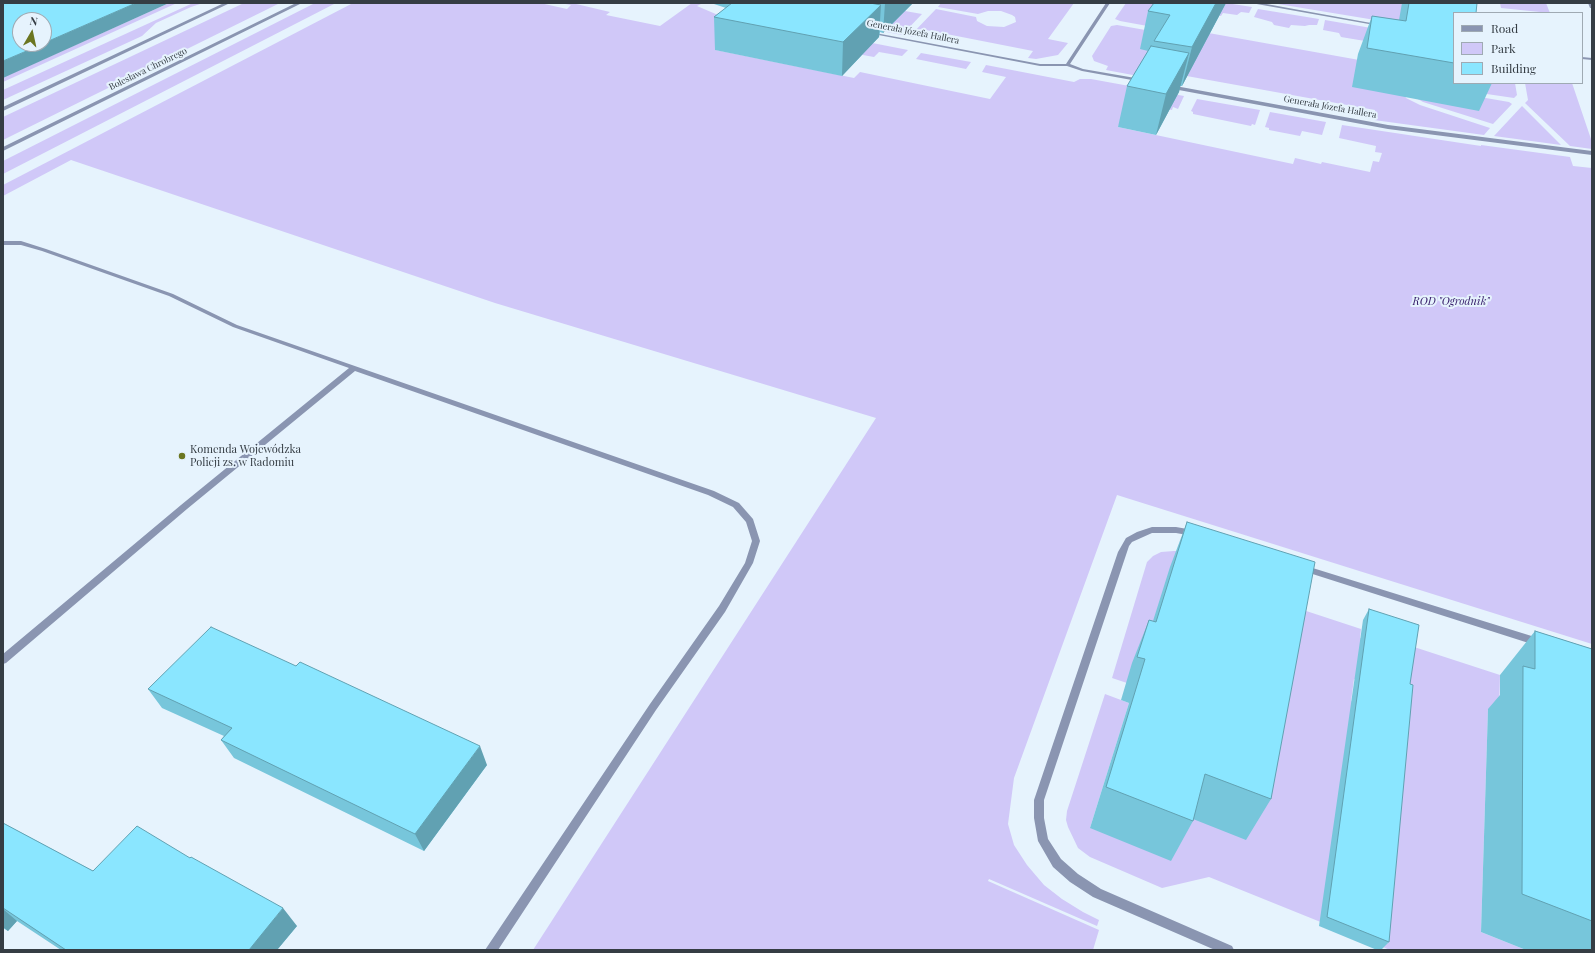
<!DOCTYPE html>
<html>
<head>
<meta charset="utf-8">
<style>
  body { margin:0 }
  #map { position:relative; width:1595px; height:953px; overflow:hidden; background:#e6f3fd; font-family:"Playfair Display",serif }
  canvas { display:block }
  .frame { position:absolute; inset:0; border:4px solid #353d44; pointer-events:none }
  .legend { position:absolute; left:1453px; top:12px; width:130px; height:72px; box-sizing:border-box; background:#e6f3fd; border:1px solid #9faab3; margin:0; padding:5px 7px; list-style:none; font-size:12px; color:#353d44 }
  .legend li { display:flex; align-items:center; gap:8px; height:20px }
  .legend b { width:20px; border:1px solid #9faab3 }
  .north { position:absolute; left:12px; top:12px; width:40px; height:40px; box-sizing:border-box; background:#e6f3fd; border:1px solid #9faab3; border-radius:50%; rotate:9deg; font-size:11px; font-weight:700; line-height:16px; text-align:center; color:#353d44 }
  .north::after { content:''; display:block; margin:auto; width:14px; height:18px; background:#6b7621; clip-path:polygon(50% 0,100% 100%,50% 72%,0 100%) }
</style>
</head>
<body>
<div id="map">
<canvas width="1595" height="953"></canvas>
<div class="frame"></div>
<ul class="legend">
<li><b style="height:5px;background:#8a95b1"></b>Road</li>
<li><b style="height:11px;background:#d0c8f8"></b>Park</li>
<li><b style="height:11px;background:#8ae6ff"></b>Building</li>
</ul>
<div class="north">N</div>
</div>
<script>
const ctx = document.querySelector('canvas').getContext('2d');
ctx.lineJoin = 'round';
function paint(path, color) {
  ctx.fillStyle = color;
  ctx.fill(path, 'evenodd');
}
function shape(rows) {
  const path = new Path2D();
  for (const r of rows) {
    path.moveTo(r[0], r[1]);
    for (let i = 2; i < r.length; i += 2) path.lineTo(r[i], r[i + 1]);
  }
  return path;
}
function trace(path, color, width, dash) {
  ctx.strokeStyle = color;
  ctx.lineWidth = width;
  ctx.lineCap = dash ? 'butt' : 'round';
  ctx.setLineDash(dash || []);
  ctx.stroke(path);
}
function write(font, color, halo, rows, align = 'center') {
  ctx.font = font + ' "Playfair Display",serif';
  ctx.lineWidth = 4;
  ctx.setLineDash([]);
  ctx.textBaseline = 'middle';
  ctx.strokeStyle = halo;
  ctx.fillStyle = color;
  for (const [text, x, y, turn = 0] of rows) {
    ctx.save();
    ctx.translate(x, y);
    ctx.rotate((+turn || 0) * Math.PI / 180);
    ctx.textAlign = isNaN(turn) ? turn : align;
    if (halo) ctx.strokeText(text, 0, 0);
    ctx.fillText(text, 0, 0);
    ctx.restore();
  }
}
paint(shape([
  [169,3,177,3,3,82,3,78,6,76],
  [193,3,203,3,191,7,156,23,142,36,3,100,3,90],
  [244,3,280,3,3,140,3,117],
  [315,3,336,3,3,174,3,161],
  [353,3,540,3,567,9,571,5,560,3,572,3,610,12,606,15,660,26,692,3,698,3,701,4,697,6,732,21,716,50,854,78,860,72,990,99,1006,77,982,72,986,65,1074,82,1080,79,1091,79,1184,96,1178,109,1173,107,1172,110,1132,102,1118,127,1293,164,1295,158,1321,164,1322,162,1370,172,1373,161,1379,162,1382,153,1375,152,1376,146,1339,138,1342,125,1481,146,1481,145,1570,157,1573,166,1592,168,1592,644,1117,495,1014,778,1008,824,1014,845,1027,865,1044,885,1062,899,1083,912,1099,920,1097,926,989,879,988,881,1099,930,1093,950,533,950,876,418,495,303,71,160,3,196,3,185],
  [941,3,1074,3,1048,39,1068,43,1058,55,1036,59,1028,58,1033,51,921,29,913,37,910,36,936,9,976,17,977,21,987,26,1004,27,1016,22,1015,17,1012,15,1001,11,988,11,978,14,938,7],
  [1126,3,1226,3,1252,7,1249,13,1241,12,1237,15,1223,13,1221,16,1212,14,1153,27,1120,21,1115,19],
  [1272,3,1412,3,1454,33],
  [1500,3,1546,3,1550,13,1501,8],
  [1258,9,1319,19,1317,25,1309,25,1305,26,1291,25,1289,28,1274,25,1272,22,1254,17],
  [905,11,922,14,902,35,788,13],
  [1325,20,1400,33,1365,41,1341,37,1339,33,1323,30],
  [1117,25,1151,31,1203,32,1415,70,1402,90,1406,98,1420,105,1490,128,1484,135,1374,120,1375,110,1170,73,1165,81,1106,70,1108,66,1094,61,1092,56,1111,26],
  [847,38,908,50,902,56,879,52,874,57,835,50],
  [921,53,971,62,966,69,916,59],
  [1481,83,1515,83,1517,95,1514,98,1480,93],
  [1525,83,1572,83,1592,142,1592,149,1570,146,1525,103,1528,100],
  [1480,97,1509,102,1512,104,1493,124,1423,102,1416,98],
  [1197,99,1260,110,1255,125,1252,124,1251,126,1193,114,1193,112,1191,111],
  [1522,106,1561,145,1494,136],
  [1270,112,1326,122,1322,135,1302,131,1300,136,1269,130,1269,128,1265,127],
  [1174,551,1185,551,1139,666,1127,683,1112,678,1147,562,1153,556,1161,552],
  [1291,606,1361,629,1360,638,1411,646,1500,675,1499,712,1488,709,1481,932,1526,950,1390,950,1209,877,1162,888,1090,857,1078,848,1068,827,1066,820,1067,811,1105,694,1129,703,1090,828],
  [1354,679,1405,696,1403,720,1351,701]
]), '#d0c8f8');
paint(shape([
  [1106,3,1110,3,1070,64,1083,69,1141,79,1144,81,1143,82,1082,71,1067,66,1040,66,868,33,870,32,1040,64,1066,64,1106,3],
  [1588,3,1592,3,1592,8,1590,8,1588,3],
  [1170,85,1388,125,1592,151,1592,155,1388,129,1168,88,1168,86,1170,85],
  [3,241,21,241,46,249,173,294,237,325,714,491,739,503,753,519,760,541,753,563,725,612,656,710,498,950,485,950,650,704,719,606,745,563,752,541,746,522,733,507,708,495,355,371,187,509,6,663,3,664,3,654,181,505,349,368,233,327,169,296,42,251,21,245,3,245,3,241],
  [1152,527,1176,527,1193,530,1196,531,1197,533,1196,535,1193,536,1176,533,1152,533,1132,542,1129,546,1044,800,1044,818,1048,839,1061,859,1078,874,1101,889,1232,946,1234,950,1215,950,1093,897,1070,882,1053,867,1038,841,1034,818,1034,800,1118,552,1126,538,1137,532,1152,527],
  [1303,565,1538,638,1541,639,1543,642,1541,645,1538,646,1300,570,1299,568,1300,566,1303,565]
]), '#8a95b1');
paint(shape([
  [1251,3,1261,3,1382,25,1380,26,1251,3],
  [1582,57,1592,58,1592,60,1582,59,1582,57]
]), '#8a95b1');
paint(shape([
  [224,3,230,3,3,111,3,107,224,3],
  [296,3,302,3,3,151,3,147,296,3]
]), '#8a95b1');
paint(shape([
  [711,3,913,3,883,33,880,32,879,37,842,76,715,50,714,17,726,8],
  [1226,3,1182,86,1180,86,1179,92,1156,135,1118,127,1127,86,1148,51,1140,49,1148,11],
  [1402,3,1477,3,1454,13,1454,83,1492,83,1479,111,1352,87,1358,54,1372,16,1399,20],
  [1187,522,1271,799,1246,840,1193,819,1193,821,1171,861,1090,828,1129,703,1121,700,1132,663,1149,620,1153,621,1170,567],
  [1369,609,1410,684,1389,942,1381,950,1377,950,1319,926,1363,620],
  [1535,631,1592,649,1592,950,1526,950,1481,932,1488,709,1500,695,1500,675],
  [148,689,487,765,424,851,234,758,221,740,224,736,162,708],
  [3,823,93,871,297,926,277,950,61,950,17,921,8,931,3,928]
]), '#77c6db');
paint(shape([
  [136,3,169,3,3,78,3,61,43,44,44,44,44,43],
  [885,3,913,3,883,33],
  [1216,3,1226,3,1182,86,1192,47],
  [881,5,879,37,842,76,843,42],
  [1189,53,1179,92,1156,135,1166,94],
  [480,746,487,765,424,851,415,834],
  [283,908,297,926,277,950,249,950],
  [3,909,17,921,8,931,3,927]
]), '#61a1b2');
const building = shape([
  [5,3,136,3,44,43,44,20,20,20,20,44,43,44,3,61,3,4,5,3],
  [732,3,870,3,881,5,843,42,714,17,732,3],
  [1154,3,1216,3,1192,47,1154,41,1170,15,1148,11,1154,3],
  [1409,3,1477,3,1476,13,1454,13,1454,63,1367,48,1372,16,1406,21,1409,3],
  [1151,46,1189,53,1166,94,1127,86,1151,46],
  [1187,522,1315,562,1271,799,1205,774,1193,821,1106,787,1145,659,1137,657,1149,620,1156,622,1187,522],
  [1369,609,1419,625,1410,684,1413,685,1389,942,1327,917,1369,609],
  [211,627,296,666,300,662,480,746,415,834,221,740,232,728,148,689,211,627],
  [1535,631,1592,649,1592,921,1522,894,1523,666,1535,669,1535,631],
  [3,823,93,871,137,826,190,858,191,857,283,908,249,950,66,950,3,908,3,823]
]);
paint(building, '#8ae6ff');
trace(building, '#61a1b2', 1);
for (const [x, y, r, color] of [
  [182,456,4,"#6b7621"]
]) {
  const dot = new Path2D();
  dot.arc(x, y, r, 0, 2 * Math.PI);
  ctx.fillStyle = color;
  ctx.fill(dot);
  trace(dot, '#e6f3fd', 1.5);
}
write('9px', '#353d44', '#e6f3fd', [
  ["Generała Józefa Hallera",913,32,11],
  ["Bolesława Chrobrego",148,69,-26],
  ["Generała Józefa Hallera",1330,107,10]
]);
write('italic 11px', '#38206c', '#e6f3fd', [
  ["ROD \"Ogrodnik\"",1451,302]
]);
write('11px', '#353d44', '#e6f3fd', [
  ["Komenda Wojewódzka",190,450],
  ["Policji zs. w Radomiu",190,463]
], 'left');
</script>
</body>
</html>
